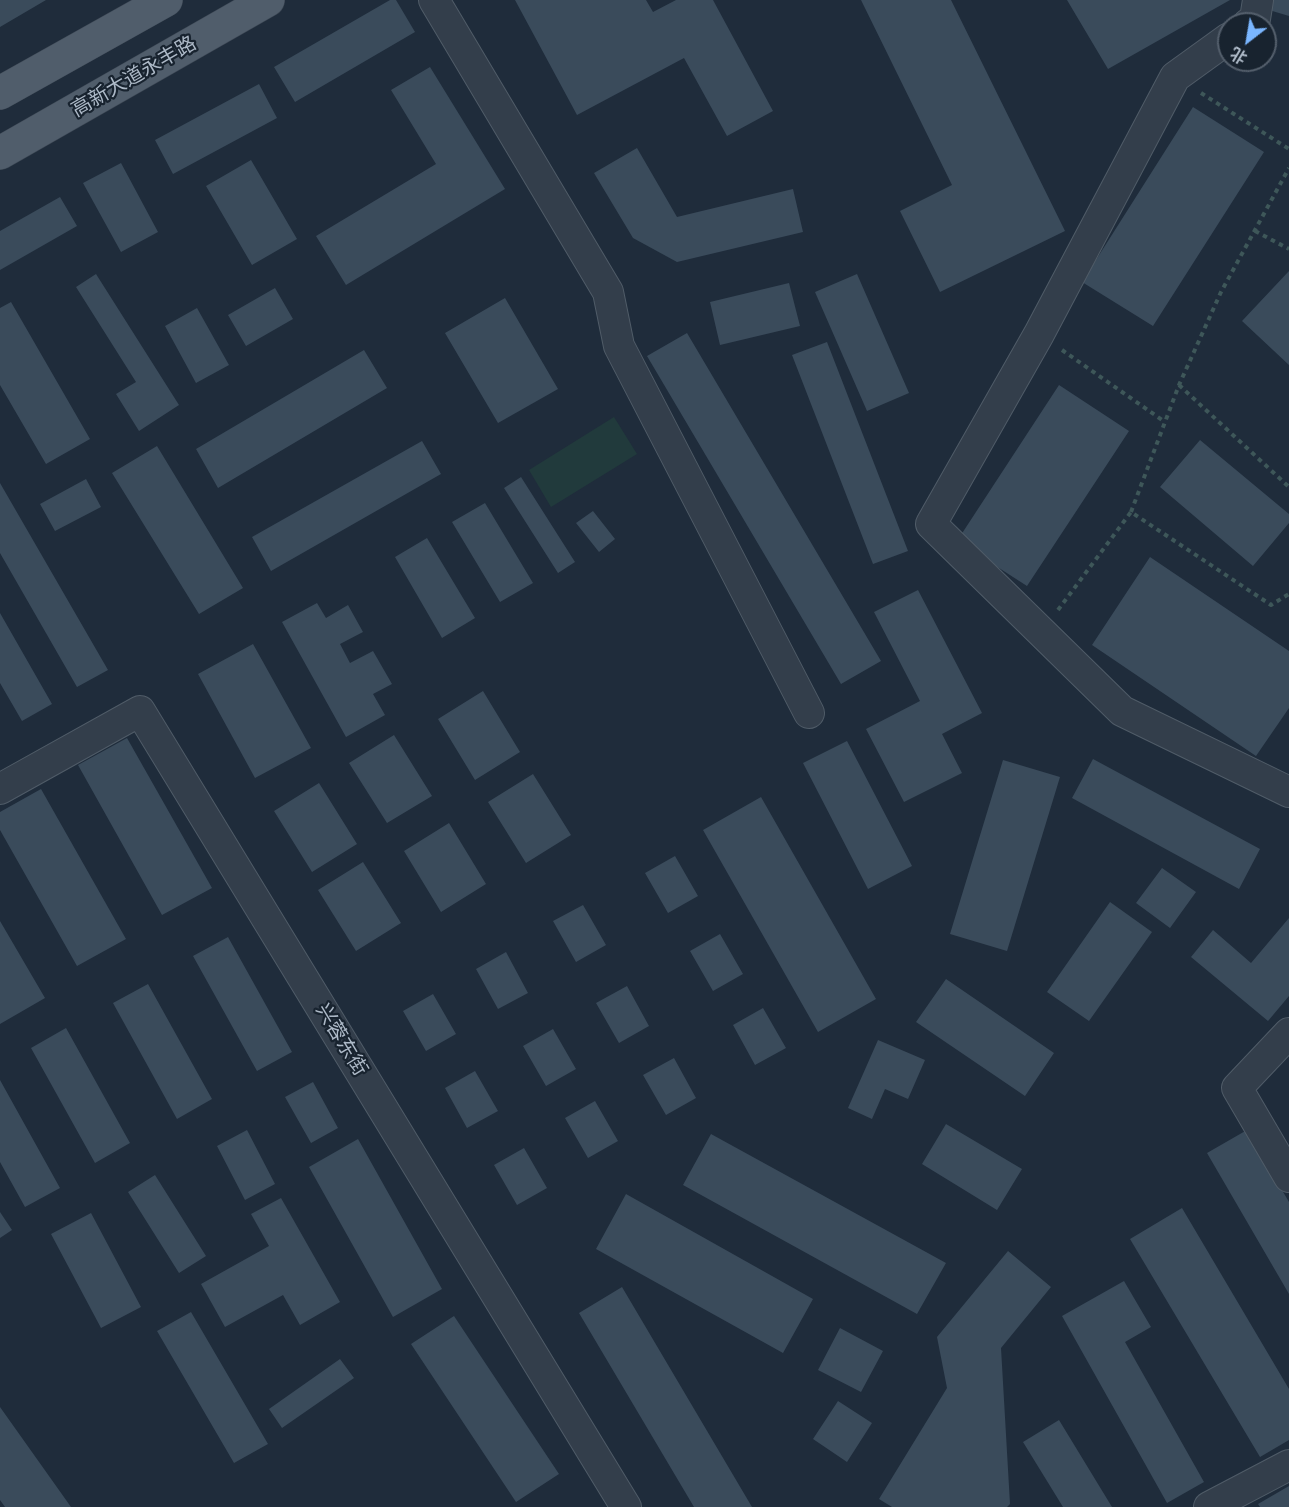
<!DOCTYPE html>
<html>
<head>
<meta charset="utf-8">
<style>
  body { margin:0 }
  #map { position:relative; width:1289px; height:1507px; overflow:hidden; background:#1f2c3b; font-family:"Open Sans","Noto Sans SC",sans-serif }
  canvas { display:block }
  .north { position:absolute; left:1217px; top:12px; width:60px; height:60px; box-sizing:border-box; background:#18232f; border:2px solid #545f6c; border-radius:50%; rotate:211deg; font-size:16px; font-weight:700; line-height:24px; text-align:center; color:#adb9c7 }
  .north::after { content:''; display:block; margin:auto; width:21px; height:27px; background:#7ab6ff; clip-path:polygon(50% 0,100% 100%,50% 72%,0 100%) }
</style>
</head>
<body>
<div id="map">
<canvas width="1289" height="1507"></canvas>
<div class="north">北</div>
</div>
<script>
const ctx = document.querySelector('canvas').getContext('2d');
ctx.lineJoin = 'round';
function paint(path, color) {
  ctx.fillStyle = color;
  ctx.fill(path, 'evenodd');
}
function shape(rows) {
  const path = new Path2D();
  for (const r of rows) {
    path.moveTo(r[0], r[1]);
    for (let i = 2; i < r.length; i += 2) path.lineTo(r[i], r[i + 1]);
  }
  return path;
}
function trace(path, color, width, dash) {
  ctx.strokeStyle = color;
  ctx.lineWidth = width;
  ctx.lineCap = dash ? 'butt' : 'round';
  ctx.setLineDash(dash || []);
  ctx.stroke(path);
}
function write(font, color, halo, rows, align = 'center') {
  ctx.font = font + ' "Open Sans","Noto Sans SC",sans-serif';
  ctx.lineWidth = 4.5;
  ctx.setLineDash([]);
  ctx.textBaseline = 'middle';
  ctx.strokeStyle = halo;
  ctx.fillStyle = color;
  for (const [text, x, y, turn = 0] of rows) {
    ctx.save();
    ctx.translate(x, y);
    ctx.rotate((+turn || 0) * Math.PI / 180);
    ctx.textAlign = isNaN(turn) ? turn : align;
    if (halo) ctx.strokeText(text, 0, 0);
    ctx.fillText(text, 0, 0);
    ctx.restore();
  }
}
paint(shape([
  [614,417,637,454,551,507,529,470]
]), '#213a3c');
paint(shape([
  [0,0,46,0,0,27],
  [390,0,396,0,415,32,295,102,274,67],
  [515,0,646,0,653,12,676,0,713,0,773,111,727,136,684,58,577,115],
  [861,0,951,0,1065,231,940,292,900,211,952,185],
  [1067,0,1230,0,1108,69],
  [1272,0,1289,0,1289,16,1269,10],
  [430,67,505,189,346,285,316,236,436,164,391,90],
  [259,84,277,118,173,174,155,140],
  [1193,107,1264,152,1153,326,1082,282],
  [637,148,677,217,793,189,803,232,677,262,633,238,594,173],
  [251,160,297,239,252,265,206,186],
  [121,163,158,232,121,252,83,183],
  [60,197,77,226,0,270,0,231],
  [1289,271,1289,365,1242,321],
  [96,274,179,405,139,431,116,394,136,382,76,287],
  [857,274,909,393,867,411,815,292],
  [789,283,800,326,720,345,710,302],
  [275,288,293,319,246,346,228,315],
  [505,298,558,389,498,423,445,333],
  [11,302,90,439,46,464,0,385,0,308],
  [197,308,229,365,196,383,165,326],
  [687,333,881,661,841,684,647,356],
  [827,342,908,551,873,564,792,355],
  [364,350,387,388,218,488,196,449],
  [1059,385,1129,431,1027,586,957,541],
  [1200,440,1289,514,1289,523,1253,566,1160,487],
  [422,441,441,474,271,571,252,537],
  [157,446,243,588,199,614,112,473],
  [521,477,575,562,558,573,504,488],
  [86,479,101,507,55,531,40,504],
  [0,483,108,670,77,687,0,553],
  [485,503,533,583,500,602,452,522],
  [593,511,615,539,599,552,576,523],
  [427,538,475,618,442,638,395,557],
  [1150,557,1289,651,1289,708,1256,756,1092,645],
  [918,590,982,713,942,734,962,773,904,802,866,729,920,701,874,612],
  [317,603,326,618,348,605,363,632,340,644,350,663,373,651,392,684,373,694,385,715,346,737,282,622],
  [0,613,52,704,22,721,0,683],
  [253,644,311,748,255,778,198,674],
  [483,691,520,752,475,780,438,719],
  [394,735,432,796,387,823,349,763],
  [127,738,212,888,162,915,78,765],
  [847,741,912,866,868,889,803,763],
  [1093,759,1260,849,1239,889,1072,798],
  [1003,760,1060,777,1007,951,950,934],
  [533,774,571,835,526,863,488,802],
  [319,783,357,844,312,872,274,811],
  [41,789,126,939,77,966,0,830,0,812],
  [761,797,876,999,818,1032,703,830],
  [449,823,486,884,441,912,404,851],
  [675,856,698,896,668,913,645,873],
  [363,862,401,923,356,951,318,890],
  [1162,868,1196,892,1170,928,1136,903],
  [1110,902,1152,932,1089,1021,1047,992],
  [583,905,606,945,576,962,553,921],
  [1289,918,1289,996,1268,1021,1191,957,1213,930,1251,963],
  [0,921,45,998,0,1024],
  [720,934,743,974,713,991,690,951],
  [228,937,292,1052,257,1071,193,956],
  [506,952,528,993,498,1009,476,969],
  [946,979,1054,1053,1025,1096,916,1022],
  [148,984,212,1099,177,1119,113,1003],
  [627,986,649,1026,619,1043,596,1003],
  [433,994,456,1034,426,1051,403,1011],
  [763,1008,786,1048,755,1065,733,1025],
  [66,1028,130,1143,95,1163,31,1048],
  [553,1029,576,1069,546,1086,523,1046],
  [878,1040,925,1060,908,1099,885,1089,872,1119,848,1108],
  [674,1058,696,1098,666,1115,643,1075],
  [475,1071,498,1111,467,1128,445,1088],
  [0,1080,60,1188,25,1207,0,1162],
  [313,1082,338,1128,311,1143,285,1097],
  [595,1101,618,1141,588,1158,565,1118],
  [946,1124,1022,1169,997,1210,922,1164],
  [247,1130,275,1184,245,1200,217,1146],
  [1247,1130,1289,1202,1289,1294,1207,1153],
  [711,1134,946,1263,917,1314,683,1185],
  [358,1139,442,1289,393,1317,309,1167],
  [524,1148,547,1188,517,1205,494,1165],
  [155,1175,206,1256,179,1273,128,1192],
  [626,1194,813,1299,783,1353,596,1249],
  [281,1198,340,1302,300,1325,283,1295,225,1327,201,1284,269,1246,251,1214],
  [1182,1208,1289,1389,1289,1440,1260,1457,1130,1239],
  [0,1212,12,1230,0,1238],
  [91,1213,141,1307,101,1328,51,1234],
  [1008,1251,1051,1287,1001,1348,1010,1504,1007,1507,892,1507,879,1499,947,1388,937,1337],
  [1124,1281,1151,1327,1125,1342,1204,1482,1167,1503,1062,1316],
  [622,1287,752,1507,694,1507,579,1313],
  [191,1312,268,1444,234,1463,157,1331],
  [454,1316,559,1474,516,1502,411,1344],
  [840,1328,883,1351,861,1392,818,1370],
  [340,1359,354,1378,282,1428,269,1409],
  [838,1401,872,1423,847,1462,813,1439],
  [0,1407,71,1507,5,1507,0,1500],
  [1059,1420,1112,1507,1063,1507,1023,1442],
  [1289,1486,1289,1507,1260,1507,1258,1504]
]), '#3a4b5b');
const minor = shape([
  [434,0,608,292,619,346,809,713],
  [1248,24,1255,19,1258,0],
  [1229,38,1175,77,1039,334,931,524,1122,711,1289,792],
  [0,789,140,711,626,1507],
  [1289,1033,1237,1088,1289,1177],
  [1209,1507,1289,1465]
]);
const major = shape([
  [0,93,166,0],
  [0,153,268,0]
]);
trace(minor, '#505c68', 32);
trace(major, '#3c4754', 34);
trace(shape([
  [1201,93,1289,149],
  [1255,231,1289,249],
  [1062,350,1165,422],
  [1179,385,1289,487],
  [1131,512,1179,385,1221,292,1289,168],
  [1058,610,1131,512,1271,605,1289,594]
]), '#3e5759', 4, [4.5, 4.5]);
trace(minor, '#333e4b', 30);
trace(major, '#505d6b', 33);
write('20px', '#adb9c7', '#18232f', [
  ["高新大道永丰路",134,77,-30],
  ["兴蓉东街",341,1040,59]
]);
</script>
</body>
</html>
